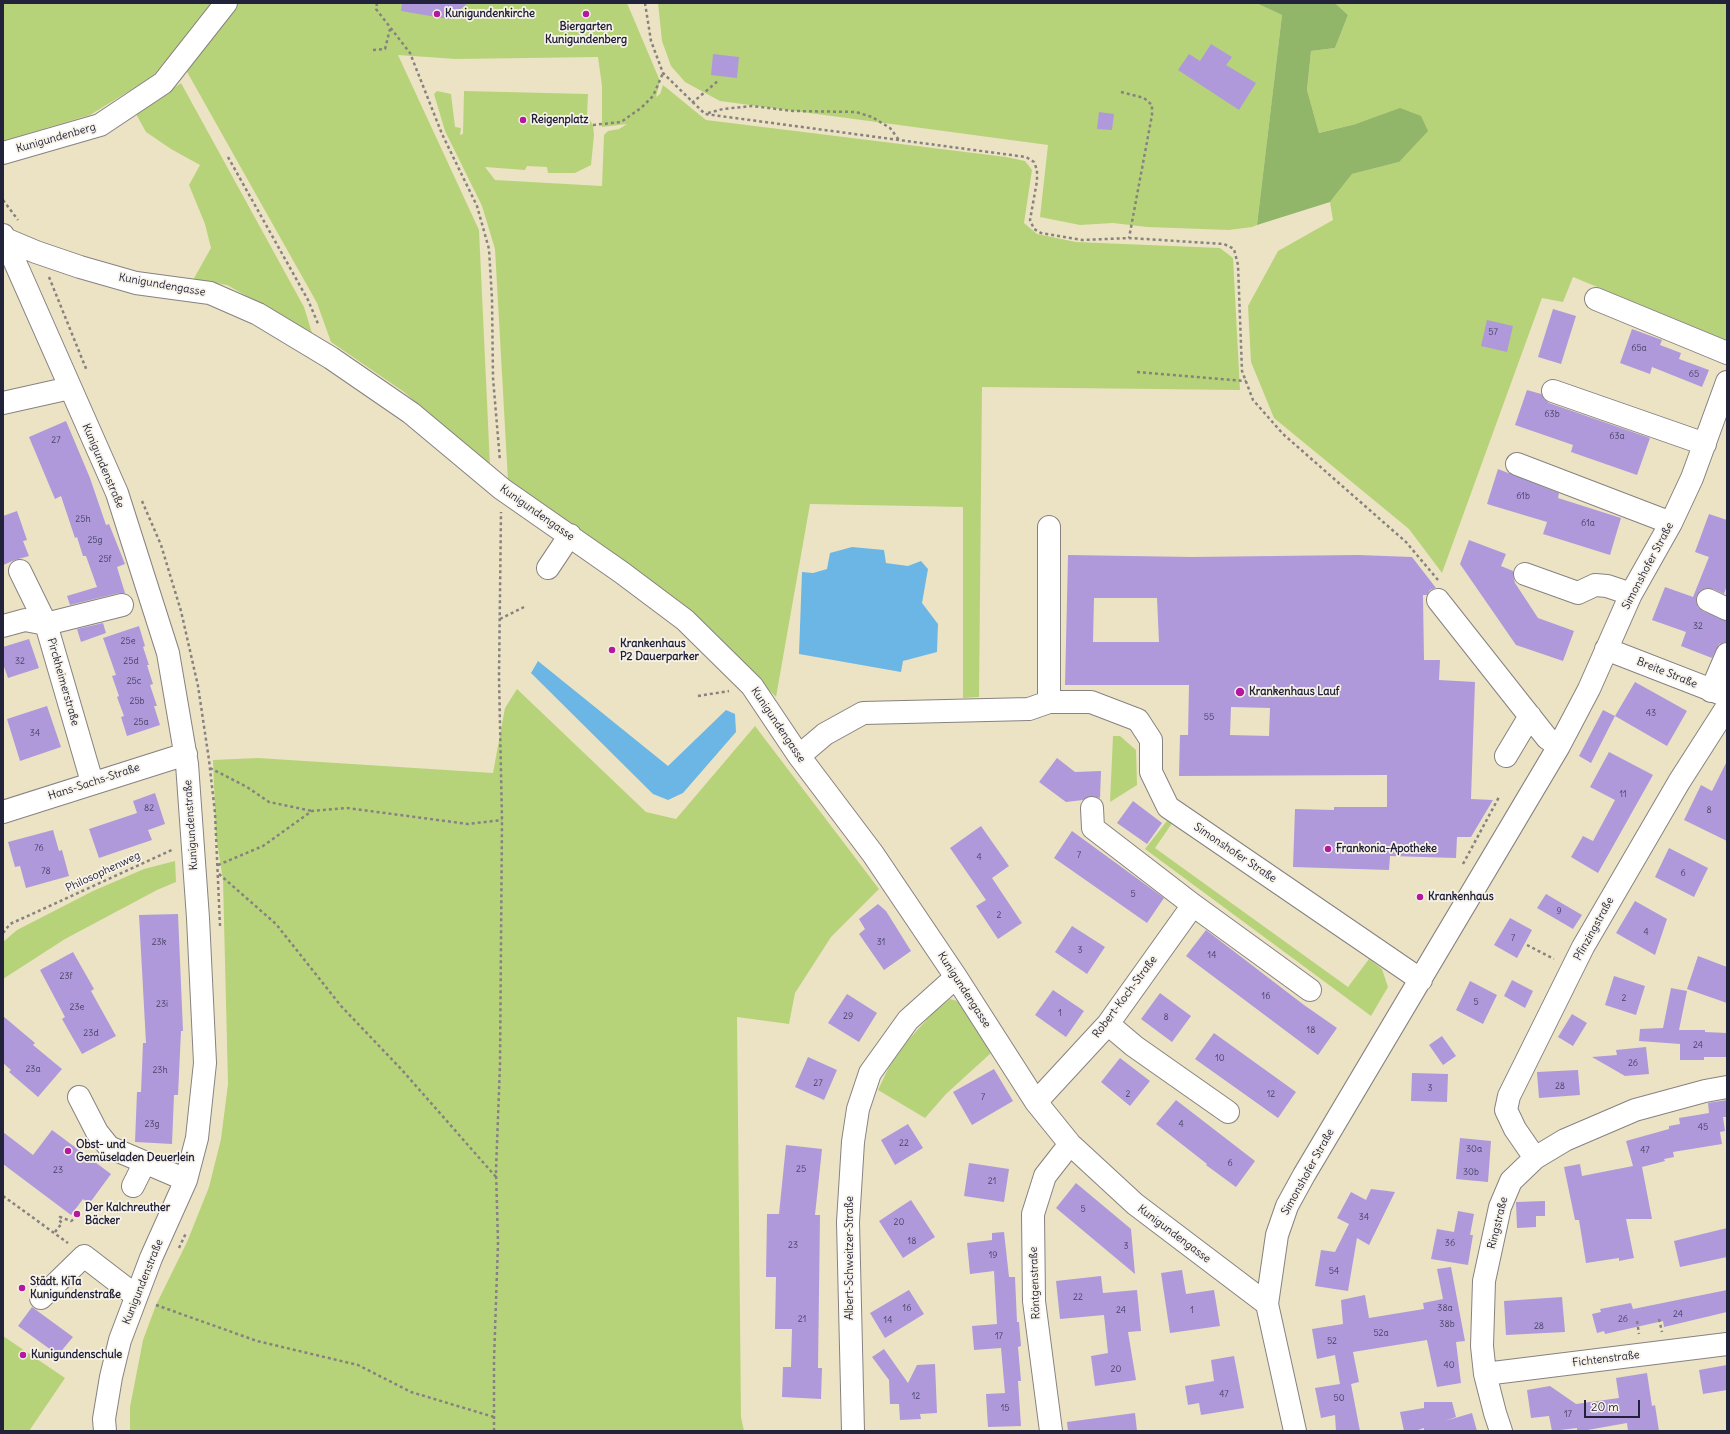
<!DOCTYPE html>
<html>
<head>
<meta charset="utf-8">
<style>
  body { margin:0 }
  #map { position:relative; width:1730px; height:1434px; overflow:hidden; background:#ece3c4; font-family:Delius,sans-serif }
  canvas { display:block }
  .frame { position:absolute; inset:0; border:4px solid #22223b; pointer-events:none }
  .scale { position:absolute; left:1584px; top:1400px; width:56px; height:18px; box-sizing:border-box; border:2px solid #22223b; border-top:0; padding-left:5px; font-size:12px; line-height:14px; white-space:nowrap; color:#22223b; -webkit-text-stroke:3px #f7f3e8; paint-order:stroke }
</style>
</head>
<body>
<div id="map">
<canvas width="1730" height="1434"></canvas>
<div class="frame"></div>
<div class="scale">20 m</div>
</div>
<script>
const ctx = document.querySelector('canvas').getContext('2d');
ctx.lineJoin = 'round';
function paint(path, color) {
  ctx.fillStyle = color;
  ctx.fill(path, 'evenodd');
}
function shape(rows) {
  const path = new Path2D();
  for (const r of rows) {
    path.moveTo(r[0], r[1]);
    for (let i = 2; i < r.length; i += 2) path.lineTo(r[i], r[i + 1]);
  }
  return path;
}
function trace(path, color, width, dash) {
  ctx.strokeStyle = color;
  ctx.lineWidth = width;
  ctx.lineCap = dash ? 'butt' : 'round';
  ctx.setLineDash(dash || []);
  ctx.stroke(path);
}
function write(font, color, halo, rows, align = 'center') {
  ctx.font = font + ' Delius,sans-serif';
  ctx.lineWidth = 3.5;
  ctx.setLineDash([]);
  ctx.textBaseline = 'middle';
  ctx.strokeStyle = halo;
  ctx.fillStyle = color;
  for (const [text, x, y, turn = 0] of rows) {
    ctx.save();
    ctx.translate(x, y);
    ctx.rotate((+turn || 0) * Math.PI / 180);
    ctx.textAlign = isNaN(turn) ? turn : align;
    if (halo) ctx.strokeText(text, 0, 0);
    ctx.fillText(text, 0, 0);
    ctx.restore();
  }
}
paint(shape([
  [3,3,214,3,152,77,90,115,3,141],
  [237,3,627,3,660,81,656,97,660,94,663,85,706,120,1006,157,1025,161,1032,170,1024,223,1037,234,1076,242,1220,248,1233,258,1240,390,982,387,979,697,963,698,963,507,810,504,776,697,682,603,508,481,495,249,482,206,445,131,434,94,437,91,451,94,455,127,461,128,460,135,463,134,464,91,588,94,587,116,593,125,594,135,591,165,575,173,548,173,547,167,527,166,525,170,485,167,495,180,602,186,604,135,608,131,619,129,627,124,602,127,602,86,598,57,456,59,398,55,479,230,490,466,404,392,331,342,317,303,186,70,226,21],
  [658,3,1256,3,1282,15,1257,225,1252,227,1229,230,1147,227,1113,223,1080,225,1040,217,1048,145,720,101,685,82,671,66,662,41],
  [1335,3,1727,3,1727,340,1573,277,1563,302,1542,298,1442,573,1409,529,1274,418,1251,362,1248,306,1278,251,1333,220,1330,202,1352,174,1399,162,1356,124,1319,133,1307,90,1311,51,1335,48,1348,15],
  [181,83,304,307,312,333,227,285,193,280,211,248,205,224,189,185,200,165,171,149,146,132,136,114],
  [517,689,646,812,676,819,755,726,879,889,831,937,795,993,789,1024,737,1017,741,1417,744,1431,130,1431,130,1407,143,1340,156,1305,187,1242,209,1187,221,1139,228,1084,223,880,216,836,213,760,258,758,493,773,505,708],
  [1113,736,1120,736,1136,750,1137,785,1110,802],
  [1170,817,1175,819,1155,848,1348,987,1369,959,1382,969,1388,987,1371,1016,1145,849],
  [175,861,176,882,157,890,65,939,3,979,3,942,17,930,93,891,144,869],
  [950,999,961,1002,991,1053,946,1094,925,1118,878,1090,889,1067,908,1040,934,1012],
  [3,1336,65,1378,29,1431,3,1431]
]), '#b7d379');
paint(shape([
  [1256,3,1335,3,1348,15,1335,48,1311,51,1307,90,1319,133,1356,124,1400,108,1421,116,1428,131,1399,162,1352,174,1330,202,1257,225,1282,15]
]), '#91b569');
paint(shape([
  [852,547,884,550,886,563,908,566,921,561,928,569,922,603,938,624,937,652,903,661,901,672,799,654,802,572,813,573,827,569,830,553],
  [538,661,668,766,726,710,735,714,736,732,683,793,668,800,653,794,531,673]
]), '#6cb6e5');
paint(shape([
  [402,3,468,3,448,19,401,11],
  [1211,44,1232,57,1226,65,1256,83,1239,110,1178,70,1189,54,1200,61],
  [713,54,739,57,737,78,711,75],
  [1099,112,1114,114,1112,130,1097,129],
  [1553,309,1576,316,1561,364,1538,357],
  [1487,320,1513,326,1507,352,1481,346],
  [1632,329,1662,340,1660,345,1681,353,1679,359,1709,370,1702,387,1652,367,1650,374,1620,363],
  [1527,390,1541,394,1544,399,1549,403,1650,438,1637,475,1571,452,1573,445,1515,425],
  [66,421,90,478,106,525,109,524,125,564,117,567,125,593,119,593,70,605,67,596,97,587,86,556,83,556,77,537,75,538,61,496,55,499,29,437],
  [1498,469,1559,493,1558,498,1621,518,1610,555,1543,534,1547,522,1487,504],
  [17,511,27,540,23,541,29,556,15,560,3,565,3,516],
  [1709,514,1727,520,1727,585,1724,594,1713,589,1707,588,1701,590,1697,595,1696,601,1698,607,1703,611,1727,621,1726,642,1719,644,1712,658,1681,646,1686,632,1652,620,1665,587,1693,597,1709,557,1695,552],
  [1469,540,1506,554,1501,566,1513,571,1513,576,1515,583,1538,618,1574,631,1563,661,1516,645,1460,564],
  [1068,555,1192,557,1358,555,1412,557,1436,588,1430,590,1427,595,1423,595,1424,660,1440,660,1439,680,1475,682,1471,799,1493,800,1471,837,1457,837,1456,858,1390,856,1389,870,1293,867,1295,809,1334,810,1334,807,1387,807,1387,775,1179,776,1180,735,1188,735,1189,685,1065,685],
  [1094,598,1157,598,1159,642,1093,642],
  [1231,707,1270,708,1269,736,1230,735],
  [103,623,106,633,81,642,77,629],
  [139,626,145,646,143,647,149,665,147,665,153,684,150,685,157,706,154,706,160,725,127,736,121,717,124,716,117,697,119,696,112,676,116,675,103,638],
  [29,639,39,668,8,678,3,664,3,647],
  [1635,682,1687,711,1667,746,1615,716],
  [47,706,61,747,20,761,7,719],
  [1603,710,1615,716,1591,763,1579,756],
  [1609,752,1653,775,1598,873,1571,857,1583,836,1593,841,1615,800,1590,787],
  [1057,758,1075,772,1101,771,1100,798,1091,796,1083,800,1066,802,1039,782],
  [1727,761,1727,841,1684,820,1701,785,1712,791],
  [155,793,165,824,148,830,152,840,99,858,89,829,137,813,133,801],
  [1133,801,1162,823,1147,844,1117,823],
  [981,826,1009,866,992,878,1022,923,998,939,976,906,986,900,950,848],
  [53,830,59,851,62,850,69,876,26,888,20,866,15,867,8,842],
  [1072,831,1164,898,1147,923,1054,858],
  [1669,848,1708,868,1694,897,1655,877],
  [1546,894,1582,915,1573,929,1537,908],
  [1635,901,1667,919,1655,955,1616,933],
  [878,904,886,911,911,951,884,970,859,934,865,929,859,919],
  [178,914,183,1031,181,1031,178,1095,174,1095,172,1144,135,1142,137,1092,141,1092,143,1043,146,1043,139,915],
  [1510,918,1532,930,1517,958,1494,945],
  [1072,926,1105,947,1087,974,1055,952],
  [1206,930,1304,1005,1337,1028,1318,1055,1186,956],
  [73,952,94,989,91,991,116,1036,82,1054,62,1019,65,1017,40,970],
  [1698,956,1727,967,1727,1003,1687,989],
  [1614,976,1645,986,1636,1015,1605,1005],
  [1512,980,1533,991,1525,1008,1504,996],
  [1470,981,1497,995,1483,1024,1456,1010],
  [1671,988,1687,991,1679,1030,1705,1030,1705,1032,1727,1033,1727,1057,1704,1057,1704,1060,1680,1060,1680,1044,1639,1041,1640,1029,1663,1028],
  [1053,990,1084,1011,1066,1037,1035,1015],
  [1160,993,1191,1016,1172,1042,1141,1019],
  [847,994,877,1013,859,1042,828,1023],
  [1572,1014,1587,1023,1573,1046,1558,1037],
  [3,1016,35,1043,33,1045,62,1069,38,1097,9,1072,11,1070,3,1063],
  [1214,1033,1296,1092,1278,1118,1195,1059],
  [1442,1036,1456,1056,1443,1065,1429,1045],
  [1646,1047,1649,1074,1625,1076,1592,1057,1617,1055,1616,1050],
  [808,1057,837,1070,824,1100,795,1087],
  [1120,1058,1150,1081,1130,1106,1101,1082],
  [994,1069,1013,1101,972,1125,953,1092],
  [1578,1070,1580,1095,1539,1098,1537,1072],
  [1412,1073,1448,1074,1447,1102,1411,1101],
  [1176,1100,1255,1161,1236,1187,1206,1165,1207,1164,1156,1124],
  [1727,1100,1727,1117,1723,1117,1725,1131,1720,1132,1722,1144,1673,1152,1674,1157,1664,1159,1665,1161,1642,1167,1652,1219,1626,1219,1634,1258,1619,1261,1619,1258,1586,1263,1579,1220,1575,1220,1564,1167,1580,1164,1582,1176,1633,1166,1626,1141,1669,1129,1669,1126,1680,1124,1679,1118,1709,1113,1708,1103],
  [908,1124,923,1148,895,1165,881,1140],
  [52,1130,111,1174,89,1204,83,1199,71,1215,3,1164,3,1132,33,1155],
  [1460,1138,1491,1141,1488,1182,1456,1179],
  [786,1145,822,1149,815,1215,820,1215,818,1368,822,1368,821,1399,782,1397,783,1367,791,1367,792,1329,775,1329,776,1277,766,1277,767,1214,779,1214],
  [969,1163,1009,1169,1004,1202,964,1196],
  [1076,1183,1131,1229,1135,1274,1056,1208],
  [1371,1189,1395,1192,1369,1245,1357,1238,1348,1291,1315,1286,1321,1250,1335,1252,1349,1224,1337,1218,1351,1192,1366,1200],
  [911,1200,935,1237,903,1258,879,1221],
  [1545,1201,1545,1216,1536,1216,1536,1227,1517,1228,1516,1202],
  [1458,1211,1474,1214,1470,1235,1473,1235,1468,1265,1431,1259,1437,1229,1454,1232],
  [1727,1228,1727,1257,1680,1267,1674,1241],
  [1004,1232,1009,1277,1015,1277,1017,1322,1019,1322,1021,1346,1018,1347,1021,1381,1018,1381,1021,1426,988,1427,986,1394,1005,1393,1001,1348,974,1350,972,1326,997,1324,994,1271,970,1274,967,1243,992,1240,992,1233],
  [1451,1267,1465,1341,1456,1342,1461,1383,1437,1387,1427,1340,1353,1352,1359,1382,1351,1384,1360,1431,1336,1431,1335,1415,1321,1418,1315,1388,1340,1384,1335,1355,1317,1359,1312,1329,1343,1324,1341,1300,1365,1295,1369,1318,1424,1309,1423,1303,1443,1299,1437,1269],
  [1182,1270,1186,1294,1214,1290,1220,1326,1170,1333,1161,1273],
  [1101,1276,1103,1293,1137,1290,1141,1331,1128,1332,1136,1380,1095,1386,1091,1356,1108,1353,1104,1315,1060,1319,1056,1281],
  [909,1290,924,1314,885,1338,870,1313],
  [1727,1290,1727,1312,1664,1327,1663,1321,1605,1334,1604,1331,1597,1333,1592,1314,1601,1312,1600,1309,1631,1303,1633,1309],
  [1562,1297,1565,1332,1506,1335,1504,1301],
  [32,1307,73,1337,58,1355,18,1326],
  [884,1349,908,1383,917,1365,935,1364,937,1413,920,1414,921,1419,900,1420,899,1404,890,1404,889,1380,872,1357],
  [1234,1356,1244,1408,1201,1415,1199,1403,1188,1405,1185,1386,1214,1381,1211,1360],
  [1727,1365,1727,1390,1703,1394,1699,1370],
  [1647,1373,1652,1406,1655,1405,1659,1431,1628,1431,1627,1423,1582,1431,1577,1431,1577,1428,1552,1431,1549,1416,1531,1418,1527,1390,1550,1386,1576,1404,1619,1398,1616,1378],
  [1424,1402,1452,1402,1456,1417,1445,1421,1472,1413,1477,1431,1424,1431,1424,1428,1415,1431,1404,1431,1400,1412,1424,1408],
  [1135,1413,1137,1431,1068,1431,1067,1422]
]), '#af99da');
const minor = shape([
  [3,153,100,125,163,83,226,3],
  [3,235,117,493,168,653,187,764,198,918,205,1063,197,1138,186,1180,151,1258,120,1340,111,1377,104,1419,105,1431],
  [5,239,36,252,80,267,136,283,210,293,258,314,331,358,411,413,502,489,621,572,685,620,752,686,799,756,873,854,956,977,1036,1102,1070,1144,1135,1204,1267,1304],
  [1596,299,1727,353],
  [1553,391,1705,444],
  [3,403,70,388],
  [1517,464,1671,523],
  [548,568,570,535],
  [20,571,46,624,122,605],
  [1525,574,1578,593,1595,585,1607,586,1631,594],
  [1438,600,1547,738,1559,746],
  [1708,600,1727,609],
  [3,626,25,620,46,624,92,782],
  [1606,649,1727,696],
  [1711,691,1727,654],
  [1049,702,1049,527],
  [799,756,825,734,863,713,1029,709,1049,702,1091,702,1138,720,1151,740,1151,772,1168,807,1421,980],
  [1506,756,1530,716],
  [1092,808,1093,828,1193,905],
  [3,812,186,754],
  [1108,1024,1134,1046,1228,1112],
  [79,1097,97,1132,109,1147,186,1180],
  [1036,1102,1108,1024,1193,905,1310,990],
  [1535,1158,1515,1129,1506,1110,1509,1096,1583,947,1679,782,1727,707],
  [133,1186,145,1162],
  [41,1298,84,1256,136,1296],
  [1485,1374,1727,1344],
  [853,1431,848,1222,853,1142,858,1109,870,1073,908,1020,956,977],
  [1051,1431,1034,1301,1033,1214,1045,1176,1070,1144],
  [1295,1431,1267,1304,1277,1235,1287,1206,1304,1175,1559,746,1589,689,1631,594,1671,523,1692,478,1727,382],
  [1501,1431,1495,1413,1485,1374,1482,1346,1484,1281,1500,1207,1511,1181,1535,1158,1565,1140,1635,1110,1705,1091,1727,1087]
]);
trace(minor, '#878280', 24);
trace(shape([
  [377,3,376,9,410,53,442,134,477,206,489,249,492,299,493,378,500,461],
  [645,3,651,41,663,73,705,114,1026,157,1034,162,1037,170,1037,181,1030,220,1034,229,1041,233,1082,240,1129,238,1224,244,1234,249,1238,265,1242,371,1253,400,1283,434,1406,542,1438,580],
  [373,50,385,49,390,29],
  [1121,92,1144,98,1152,105,1152,115,1129,238],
  [692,103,719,80],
  [708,113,723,109,752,106,793,111,856,112,872,117,890,128,899,140],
  [593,125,621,122,641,108,653,96,663,73],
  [228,157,308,300,319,326],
  [3,200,18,220],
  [49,277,87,371],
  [1137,372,1246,381],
  [142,501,161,545,181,611,198,686,209,760,215,813,220,926],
  [500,619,524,607],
  [698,696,729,691],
  [210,768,247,787,269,802,312,811],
  [1463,864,1499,797],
  [218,865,263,846,312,811,347,808,468,824,502,820],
  [219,874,276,924,341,1006,402,1070,496,1177],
  [3,933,10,924,174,849],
  [1527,945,1554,959],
  [3,1196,68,1243],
  [55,1232,62,1223,59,1220,60,1217,71,1221,76,1218],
  [179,1248,186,1233],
  [156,1305,257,1341,358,1365,411,1392,494,1417],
  [1659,1319,1662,1332],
  [1637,1321,1639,1334],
  [494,1431,494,1360,498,1243,496,1170,500,1065,502,820,499,677,501,512]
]), '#878280', 2.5, [3, 3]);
trace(minor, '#fff', 22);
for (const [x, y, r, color] of [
  [437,14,4,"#b5179e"],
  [586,14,4,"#b5179e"],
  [523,120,4,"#b5179e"],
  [612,650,4,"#b5179e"],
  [1240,692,5,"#b5179e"],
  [1328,849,4,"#b5179e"],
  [1420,897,4,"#b5179e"],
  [68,1151,4,"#b5179e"],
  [77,1214,4,"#b5179e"],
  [22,1288,4,"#b5179e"],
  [23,1355,4,"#b5179e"]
]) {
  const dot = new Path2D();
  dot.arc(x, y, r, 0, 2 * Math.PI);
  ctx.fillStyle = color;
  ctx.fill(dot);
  trace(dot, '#f7f3e8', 1.5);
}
write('9px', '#454063', null, [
  ["57",1493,332],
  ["65a",1639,348],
  ["65",1694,374],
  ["63b",1552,414],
  ["63a",1617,436],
  ["27",56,440],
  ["61b",1523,496],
  ["25h",83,519],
  ["61a",1588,523],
  ["25g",95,540],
  ["25f",105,559],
  ["32",1698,626],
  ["25e",128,641],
  ["32",20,661],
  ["25d",131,661],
  ["25c",134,681],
  ["25b",137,701],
  ["43",1651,713],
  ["55",1209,717],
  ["25a",141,722],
  ["34",35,733],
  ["11",1623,794],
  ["82",149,808],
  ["8",1709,810],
  ["76",39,848],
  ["7",1079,855],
  ["4",979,857],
  ["78",46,871],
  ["6",1683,873],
  ["5",1133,894],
  ["9",1559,911],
  ["2",999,915],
  ["4",1646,932],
  ["7",1513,938],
  ["23k",159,942],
  ["31",881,942],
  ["3",1080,950],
  ["14",1212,955],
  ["23f",66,976],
  ["16",1266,996],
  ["2",1624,998],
  ["5",1476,1002],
  ["23i",162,1004],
  ["23e",77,1007],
  ["1",1060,1013],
  ["29",848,1016],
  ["8",1166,1017],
  ["18",1311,1030],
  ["23d",91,1033],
  ["24",1698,1045],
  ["10",1220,1058],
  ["26",1633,1063],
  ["23a",33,1069],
  ["23h",160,1070],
  ["27",818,1083],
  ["28",1560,1086],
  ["3",1430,1088],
  ["2",1128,1094],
  ["12",1271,1094],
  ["7",983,1097],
  ["23g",152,1124],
  ["4",1181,1124],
  ["45",1703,1127],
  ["22",904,1143],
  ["30a",1474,1149],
  ["47",1645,1150],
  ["6",1230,1163],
  ["25",801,1169],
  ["23",58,1170],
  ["30b",1471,1172],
  ["21",992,1181],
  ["5",1083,1209],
  ["34",1364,1217],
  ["20",899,1222],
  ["18",912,1241],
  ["36",1450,1243],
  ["23",793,1245],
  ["3",1126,1246],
  ["19",993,1255],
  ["54",1334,1271],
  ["22",1078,1297],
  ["16",907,1308],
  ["38a",1445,1308],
  ["24",1121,1310],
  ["1",1192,1310],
  ["24",1678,1314],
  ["21",802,1319],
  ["26",1623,1319],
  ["14",888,1320],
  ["38b",1447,1324],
  ["28",1539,1326],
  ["52a",1381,1333],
  ["17",999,1336],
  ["52",1332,1341],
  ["40",1449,1365],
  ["20",1116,1369],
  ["47",1224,1394],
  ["12",916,1396],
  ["50",1339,1398],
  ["15",1005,1408],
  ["17",1568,1414]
]);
write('bold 11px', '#22223b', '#f7f3e8', [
  ["Kunigundenkirche",445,14],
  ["Biergarten",586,27,"center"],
  ["Kunigundenberg",586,40,"center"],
  ["Reigenplatz",531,120],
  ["Krankenhaus",620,644],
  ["P2 Dauerparker",620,657],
  ["Krankenhaus Lauf",1249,692],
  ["Frankonia-Apotheke",1336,849],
  ["Krankenhaus",1428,897],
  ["Obst- und",76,1145],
  ["Gemüseladen Deuerlein",76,1158],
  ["Der Kalchreuther",85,1208],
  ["Bäcker",85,1221],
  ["Städt. KiTa",30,1282],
  ["Kunigundenstraße",30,1295],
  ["Kunigundenschule",31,1355]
], 'left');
write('11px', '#22223b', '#f7f3e8', [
  ["Kunigundenberg",56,138,-16],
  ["Kunigundengasse",162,285,10],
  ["Kunigundenstraße",103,466,67],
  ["Kunigundengasse",537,513,35],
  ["Simonshofer Straße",1648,566,-62],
  ["Breite Straße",1667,673,22],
  ["Pirckheimerstraße",63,682,74],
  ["Kunigundengasse",778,725,56],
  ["Hans-Sachs-Straße",94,782,-18],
  ["Kunigundenstraße",191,825,-94],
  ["Simonshofer Straße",1235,853,34],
  ["Philosophenweg",103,872,-25],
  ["Pfinzingstraße",1594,929,-61],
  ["Kunigundengasse",964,990,57],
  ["Robert-Koch-Straße",1125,997,-53],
  ["Simonshofer Straße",1308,1172,-61],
  ["Ringstraße",1498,1223,-76],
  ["Kunigundengasse",1174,1234,37],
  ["Albert-Schweitzer-Straße",850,1258,-90],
  ["Kunigundenstraße",143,1282,-68],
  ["Röntgenstraße",1035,1283,-92],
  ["Fichtenstraße",1606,1359,-7]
]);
</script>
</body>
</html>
